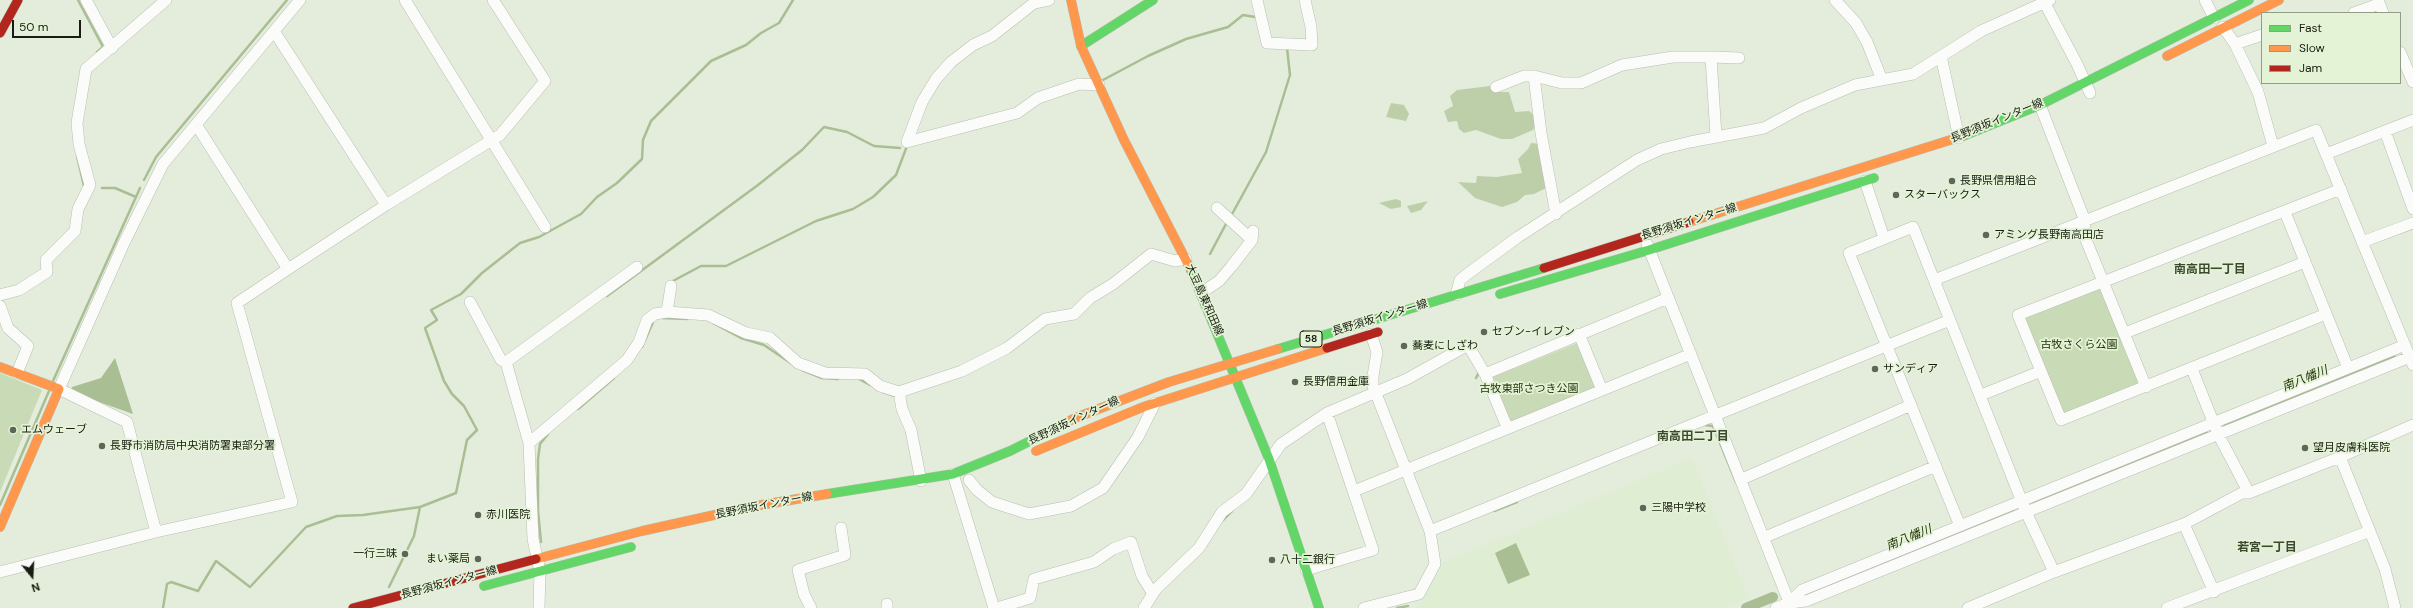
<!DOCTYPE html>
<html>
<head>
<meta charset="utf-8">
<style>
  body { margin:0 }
  #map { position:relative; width:2413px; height:608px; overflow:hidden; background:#e4eddc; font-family:"DM Sans",sans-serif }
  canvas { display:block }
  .legend { position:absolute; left:2261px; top:12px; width:140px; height:72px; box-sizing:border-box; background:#e4f3d6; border:1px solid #929d88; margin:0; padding:5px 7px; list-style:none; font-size:12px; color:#181d13 }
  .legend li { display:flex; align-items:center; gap:8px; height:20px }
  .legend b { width:20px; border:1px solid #929d88 }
  .north { position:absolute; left:12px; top:556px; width:40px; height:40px; -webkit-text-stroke:3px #e4f3d6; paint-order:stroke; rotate:162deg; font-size:11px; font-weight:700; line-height:16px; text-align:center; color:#181d13 }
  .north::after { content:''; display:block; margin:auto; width:14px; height:18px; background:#181d13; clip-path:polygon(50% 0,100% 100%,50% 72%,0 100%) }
  .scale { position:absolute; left:12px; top:20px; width:69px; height:18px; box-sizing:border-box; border:2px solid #181d13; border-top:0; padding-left:5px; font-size:12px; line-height:14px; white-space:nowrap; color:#181d13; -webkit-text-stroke:3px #e4f3d6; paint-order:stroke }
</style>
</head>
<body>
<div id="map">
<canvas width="2413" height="608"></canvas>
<ul class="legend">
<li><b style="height:5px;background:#63d668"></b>Fast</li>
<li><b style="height:5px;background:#ff974d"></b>Slow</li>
<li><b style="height:5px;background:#b3261e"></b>Jam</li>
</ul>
<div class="north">N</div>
<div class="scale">50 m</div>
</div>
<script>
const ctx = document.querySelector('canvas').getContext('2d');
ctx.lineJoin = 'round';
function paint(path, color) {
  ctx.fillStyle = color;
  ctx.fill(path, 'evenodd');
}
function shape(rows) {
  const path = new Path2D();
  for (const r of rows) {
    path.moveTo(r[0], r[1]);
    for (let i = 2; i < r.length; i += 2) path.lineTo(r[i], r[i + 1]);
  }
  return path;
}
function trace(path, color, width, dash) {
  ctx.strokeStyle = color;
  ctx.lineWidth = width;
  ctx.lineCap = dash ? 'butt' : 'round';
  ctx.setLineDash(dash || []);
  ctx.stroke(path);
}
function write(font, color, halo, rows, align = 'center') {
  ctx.font = font + ' "DM Sans","Noto Sans JP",sans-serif';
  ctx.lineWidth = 3.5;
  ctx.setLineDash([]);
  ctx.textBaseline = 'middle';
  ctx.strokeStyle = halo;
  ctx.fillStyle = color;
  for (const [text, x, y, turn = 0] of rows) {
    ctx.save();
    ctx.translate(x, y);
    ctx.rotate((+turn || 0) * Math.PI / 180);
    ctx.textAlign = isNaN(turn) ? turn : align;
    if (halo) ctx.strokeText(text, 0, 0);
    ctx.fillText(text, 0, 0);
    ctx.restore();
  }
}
paint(shape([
  [1692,458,1748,598,1723,608,1415,608,1420,602,1437,565]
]), '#dfedd2');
paint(shape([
  [2103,280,2146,387,2061,420,2018,315],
  [1580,342,1595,389,1514,422,1508,419,1493,377],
  [0,373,42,390,0,492]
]), '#c8dbb6');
paint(shape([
  [1490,86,1500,92,1509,92,1515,112,1529,111,1539,119,1533,130,1512,139,1501,139,1476,130,1464,133,1459,129,1457,121,1448,122,1444,111,1453,106,1450,96,1457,90],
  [1391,103,1404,105,1409,114,1406,121,1386,117],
  [1531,143,1543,144,1546,188,1534,194,1525,195,1517,202,1502,207,1475,198,1458,182,1476,183,1477,176,1497,177,1522,173,1518,159,1528,149],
  [1396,199,1401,201,1401,207,1391,209,1379,203],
  [1428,201,1421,210,1411,213,1407,206]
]), '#bdcfa9');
paint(shape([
  [115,358,133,414,71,392,72,387,101,378],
  [1516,543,1530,575,1508,584,1495,553]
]), '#a9be92');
trace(shape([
  [78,0,103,47,97,52],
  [1103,80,1148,56,1186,39,1228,27,1243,15,1255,17],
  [77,156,84,186],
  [144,180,156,157,287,0],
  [102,188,115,188,136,197],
  [1231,216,1266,152,1290,75,1287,48],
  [1210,254,1227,222],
  [671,282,701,266,726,266,816,221,853,209,873,197,896,175,907,146],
  [607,296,758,185,802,150,824,127,847,132,874,146,900,148],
  [662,318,687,319],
  [713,323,741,338,764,345,798,368],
  [642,347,654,320],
  [802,370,822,378,838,379],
  [1476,378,1479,372],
  [859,379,870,385],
  [53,381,140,188],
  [883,392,895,396],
  [578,409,614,378],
  [1705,425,1713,426,1736,482],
  [0,505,49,391],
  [1494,511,1517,502],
  [1223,520,1232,511],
  [541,542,538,511,538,459,540,444,548,434],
  [389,587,414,536,420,507,456,493,467,440,477,430,464,406,452,394,444,381,425,328,437,320,431,310,461,294,482,273,520,243,539,237,581,214,597,197,617,183,642,159,643,140,651,121,711,61,746,45,761,33,779,23,793,0],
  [163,608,167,584,171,582,198,591,216,561,250,587,306,527,337,516,363,515,420,507],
  [1397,608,1408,606]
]), '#a9be92', 2.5);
trace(shape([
  [2228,424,2391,358],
  [2037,502,2203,434],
  [1928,545,2010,512],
  [1746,608,1773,597]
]), '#a9be92', 10);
const street = shape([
  [86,0,112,48],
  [405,0,545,227],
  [1257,0,1267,43,1312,45,1311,27,1305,0],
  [1835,0,1856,23,1867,42,1882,80],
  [2043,0,2077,64,2090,93],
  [2205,0,2214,18],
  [2378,0,2383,13],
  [2354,13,2379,4],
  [2223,27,2235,44,2258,92,2273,146],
  [274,31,386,205],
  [2235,44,2262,35],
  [2400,52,2413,82],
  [1941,56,1959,138],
  [1711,57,1739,58],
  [1496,87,1524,76,1534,76],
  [2040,105,2085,221,2084,235,2146,387],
  [197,126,288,269,386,205,500,135,545,81,493,0],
  [2385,131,2413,209],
  [907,142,922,102,936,79,951,62,973,45,992,36,1034,3,1049,0],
  [907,142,1017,113,1038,98,1079,84,1099,85],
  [2326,154,2413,120],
  [1865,181,1884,238],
  [1217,208,1252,240],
  [2285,212,2348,368],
  [1556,214,1541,133,1534,76,1562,83,1581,83,1622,65,1673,57,1711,57,1716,136],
  [2362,242,2413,223],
  [1647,244,1791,607],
  [288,269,237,303,292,502,156,532,127,422,59,389,124,243,163,164,300,0],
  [1934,280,2316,130,2413,365],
  [1201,293,1219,281,1231,267,1252,240,1253,231],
  [0,295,19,290,47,272,46,260,75,231,78,209,90,185,79,144,77,123,86,69,166,0],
  [1456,295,1460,280,1466,275,1518,237,1637,160,1661,149,1690,142,1764,128,1801,108,1855,85,1913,74,1981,31,2050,0],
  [470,302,501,360,506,362,637,267],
  [0,306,8,328,28,346,17,373],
  [667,312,671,286],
  [2326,314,2061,420,2018,315,2341,189],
  [2125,333,2305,262],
  [1579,334,1602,390],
  [506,362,529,443,533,539,540,571,539,608],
  [2192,369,2218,434,2249,493],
  [1485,374,1668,298],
  [1981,395,2039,372],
  [529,443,627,360,639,342,647,320,655,314,667,312,708,315,746,333,770,338,798,363,825,373,865,374,880,386,899,392],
  [2340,457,2385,569,2395,608],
  [953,474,994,608],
  [1742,479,1911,405],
  [969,480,977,490,992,502,1029,514,1071,506,1103,488,1138,437,1155,403],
  [921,481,911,430,902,409,899,392,962,371,1007,348,1045,319,1074,314,1090,298,1113,284,1151,254,1175,261,1186,259],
  [1354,491,1691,354],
  [2184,524,2214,592],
  [1960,526,1849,253,1913,227,2026,512,2054,572],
  [1430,531,1950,320],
  [1765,537,1936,466],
  [1306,570,1373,550,1327,413],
  [0,572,156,532],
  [1789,603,1802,590,2405,345],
  [887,604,887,608],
  [811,608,804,594,798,570,845,555,841,528],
  [997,608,1030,598,1034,579,1094,562,1113,549,1131,542,1142,576,1153,594],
  [1144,608,1156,589,1199,548,1222,512,1246,494,1281,444,1327,413,1407,379,1468,345,1485,374,1507,427],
  [1364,608,1419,594,1435,564,1430,531,1373,386,1373,376,1377,352,1371,334],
  [1776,608,1789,603,1806,601,2410,357],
  [1968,608,2054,572,2184,524,2242,493,2249,493,2340,457,2413,425],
  [2167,608,2370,531]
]);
const fast = shape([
  [1081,46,1153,0],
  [1963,136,2040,105,2249,0],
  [1190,268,1269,459,1319,608],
  [1500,294,1649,250,1874,178],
  [1278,349,1544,268],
  [827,494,953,474,1010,451,1042,435],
  [484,586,631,547]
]);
const slow = shape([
  [1071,0,1081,46,1124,140,1190,268],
  [2167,56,2279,0],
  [1689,222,1963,136],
  [0,367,59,389,0,527],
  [1042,435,1075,418,1169,382,1278,349],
  [1036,451,1143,407,1327,348],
  [536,559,642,531,755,506,827,494]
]);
const jam = shape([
  [0,33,18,0],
  [1544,268,1689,222],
  [1327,348,1378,332],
  [353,608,536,559]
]);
trace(street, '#b8beb2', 12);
trace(fast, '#b8beb2', 10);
trace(slow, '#b8beb2', 10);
trace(jam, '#b8beb2', 10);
trace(street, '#fbfcfa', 11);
trace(fast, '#63d668', 9);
trace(slow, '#ff974d', 9);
trace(jam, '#b3261e', 9);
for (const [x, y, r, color] of [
  [1952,181,4,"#5f6659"],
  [1896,195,4,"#5f6659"],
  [1986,235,4,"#5f6659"],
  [1484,332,4,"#5f6659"],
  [1404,346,4,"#5f6659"],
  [1875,369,4,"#5f6659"],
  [1295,382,4,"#5f6659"],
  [13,430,4,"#5f6659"],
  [102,446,4,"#5f6659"],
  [2305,448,4,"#5f6659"],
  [1643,508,4,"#5f6659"],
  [478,515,4,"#5f6659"],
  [405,554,4,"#5f6659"],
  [478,559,4,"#5f6659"],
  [1272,560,4,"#5f6659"]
]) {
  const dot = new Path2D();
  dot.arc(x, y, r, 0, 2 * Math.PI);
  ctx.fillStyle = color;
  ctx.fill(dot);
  trace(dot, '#e4f3d6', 1.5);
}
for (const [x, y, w] of [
  [1311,339,22]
]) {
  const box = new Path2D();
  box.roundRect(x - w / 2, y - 8, w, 16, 3);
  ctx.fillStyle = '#e4f3d6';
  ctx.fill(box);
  trace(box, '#181d13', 1);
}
write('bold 10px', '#181d13', null, [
  ["58",1311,339]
]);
write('11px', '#181d13', '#e4f3d6', [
  ["長野須坂インター線",1997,121,-22],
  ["長野須坂インター線",1689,222,-17],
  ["大豆島東和田線",1204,300,66],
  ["長野須坂インター線",1380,318,-17],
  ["長野須坂インター線",1074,421,-25],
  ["長野須坂インター線",764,506,-11],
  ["長野須坂インター線",449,583,-15]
]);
write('11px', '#181d13', '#e4f3d6', [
  ["長野県信用組合",1960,181],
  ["スターバックス",1904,195],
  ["アミング長野南高田店",1994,235],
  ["セブン-イレブン",1492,332],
  ["蕎麦にしざわ",1412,346],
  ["サンディア",1883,369],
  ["長野信用金庫",1303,382],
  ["エムウェーブ",21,430],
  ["長野市消防局中央消防署東部分署",110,446],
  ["望月皮膚科医院",2313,448],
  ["三陽中学校",1651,508],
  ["赤川医院",486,515],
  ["一行三昧",397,554,"right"],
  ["まい薬局",470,559,"right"],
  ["八十二銀行",1280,560]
], 'left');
write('11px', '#213107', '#e4f3d6', [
  ["古牧さくら公園",2079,345],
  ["古牧東部さつき公園",1529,389]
]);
write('bold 12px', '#3e4932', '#e4f3d6', [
  ["南高田一丁目",2210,270],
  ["南高田二丁目",1693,437],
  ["若宮一丁目",2267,548]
]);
write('italic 12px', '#1f2f05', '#e4f3d6', [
  ["南八幡川",2305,379,-22],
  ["南八幡川",1909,538,-22]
]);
</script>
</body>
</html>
